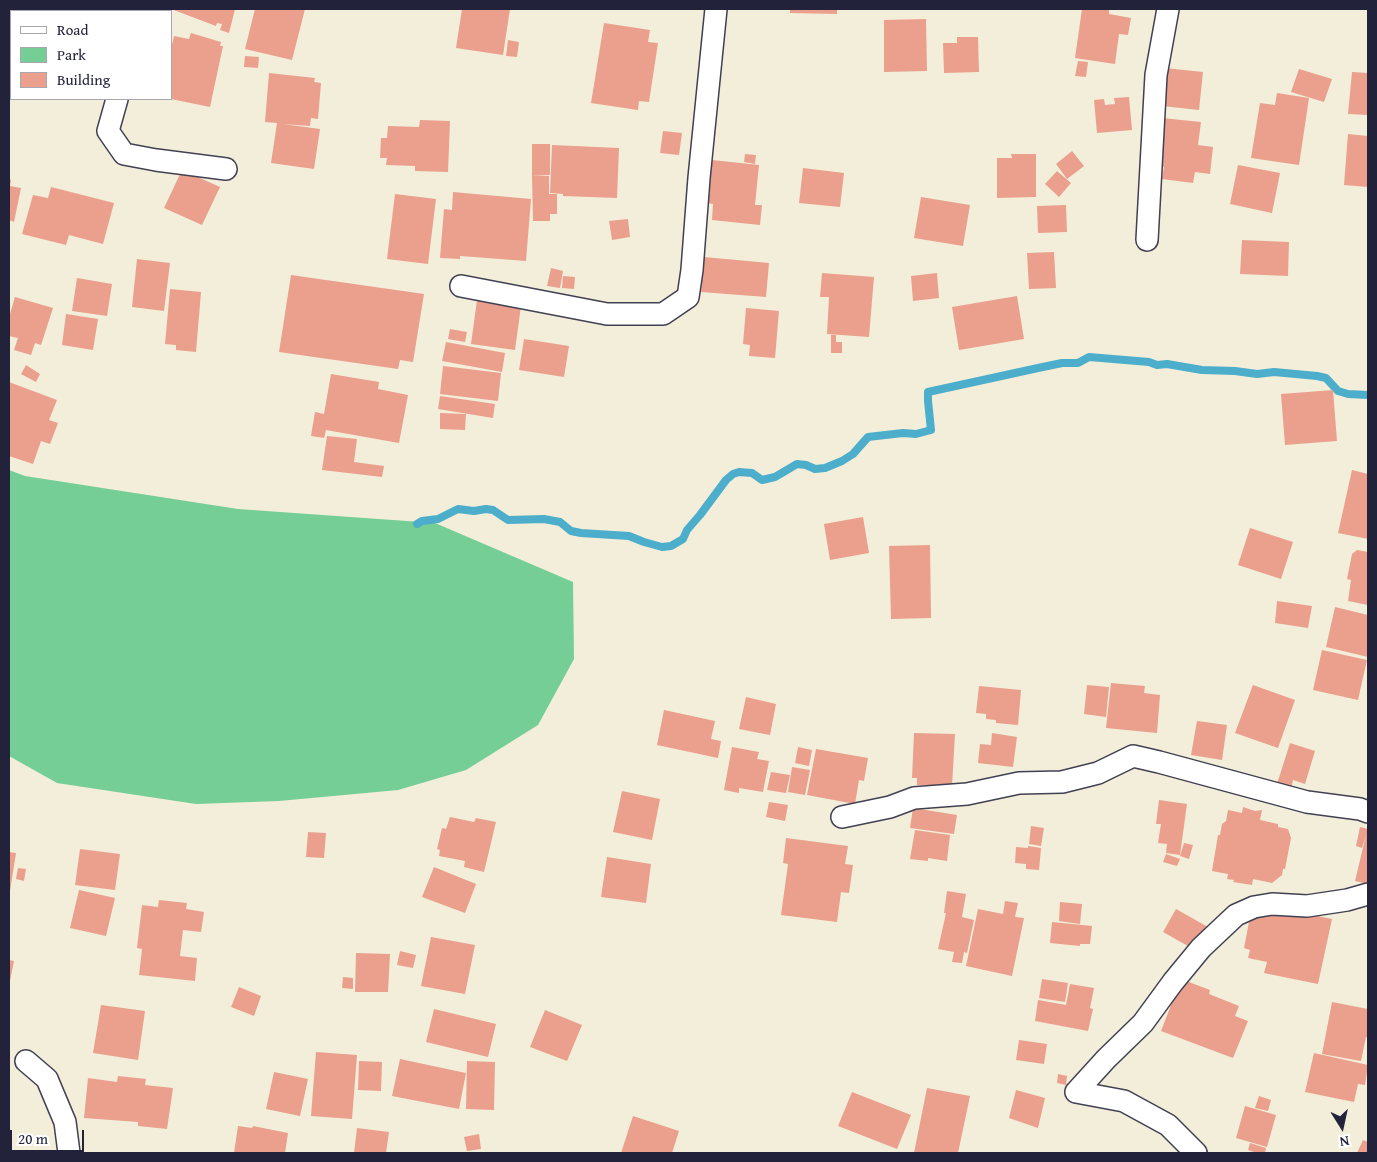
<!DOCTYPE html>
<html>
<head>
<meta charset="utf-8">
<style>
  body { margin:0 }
  #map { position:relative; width:1377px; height:1162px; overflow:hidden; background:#f2eeda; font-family:"Gentium Book Plus",serif }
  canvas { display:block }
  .frame { position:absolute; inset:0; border:10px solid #22223b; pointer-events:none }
  .legend { position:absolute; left:10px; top:10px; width:162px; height:90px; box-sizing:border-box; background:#fff; border:1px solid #a7a7b1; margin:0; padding:6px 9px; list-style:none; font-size:15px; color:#22223b }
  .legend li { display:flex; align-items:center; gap:10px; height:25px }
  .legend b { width:25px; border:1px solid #a7a7b1 }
  .north { position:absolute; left:1317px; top:1102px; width:50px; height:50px; -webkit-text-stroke:4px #fff; paint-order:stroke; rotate:170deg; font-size:14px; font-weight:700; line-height:20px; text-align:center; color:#22223b }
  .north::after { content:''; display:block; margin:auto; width:18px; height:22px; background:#22223b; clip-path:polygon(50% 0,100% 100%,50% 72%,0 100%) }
  .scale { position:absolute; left:10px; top:1130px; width:74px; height:22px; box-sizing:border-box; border:2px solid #22223b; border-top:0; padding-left:6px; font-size:15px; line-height:18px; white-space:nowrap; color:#22223b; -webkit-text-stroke:4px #fff; paint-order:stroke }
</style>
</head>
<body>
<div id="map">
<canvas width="1377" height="1162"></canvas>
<div class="frame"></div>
<ul class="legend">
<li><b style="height:6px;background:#fff"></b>Road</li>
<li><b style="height:14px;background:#75ce95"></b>Park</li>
<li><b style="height:14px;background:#eaa08d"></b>Building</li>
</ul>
<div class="north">N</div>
<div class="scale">20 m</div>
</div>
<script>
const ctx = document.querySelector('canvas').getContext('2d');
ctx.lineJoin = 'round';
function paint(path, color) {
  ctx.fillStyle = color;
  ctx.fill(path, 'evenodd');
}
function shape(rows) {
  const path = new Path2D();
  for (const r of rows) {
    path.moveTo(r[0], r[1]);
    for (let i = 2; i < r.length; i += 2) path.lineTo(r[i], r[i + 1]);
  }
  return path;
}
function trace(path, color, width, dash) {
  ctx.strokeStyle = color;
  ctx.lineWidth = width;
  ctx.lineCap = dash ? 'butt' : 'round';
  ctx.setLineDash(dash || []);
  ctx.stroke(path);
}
paint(shape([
  [9,470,25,476,238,509,435,523,573,582,574,659,538,725,466,770,398,790,279,801,196,804,57,783,9,756]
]), '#75ce95');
trace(shape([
  [417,524,422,521,438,519,458,509,474,511,486,509,493,510,508,520,544,519,560,522,571,531,581,533,629,536,644,542,662,547,671,546,683,539,687,530,700,515,726,480,733,474,739,472,752,473,762,480,775,477,797,464,806,465,815,469,825,468,842,461,853,454,868,437,903,433,916,434,931,430,928,401,928,392,1038,368,1062,363,1078,363,1089,357,1149,362,1157,365,1167,364,1202,370,1235,371,1257,374,1274,372,1317,376,1326,378,1338,391,1348,394,1368,395]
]), '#4caecb', 8);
paint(shape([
  [171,9,235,9,229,33,220,30,222,24,217,23,216,26],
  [255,9,305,9,292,60,245,49],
  [462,9,510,9,503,55,456,48],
  [790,9,837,9,837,14,790,13],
  [1082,9,1109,9,1109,14,1131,18,1128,35,1119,34,1115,64,1075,58],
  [926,19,927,71,884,72,884,20],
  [604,23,650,30,648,42,658,43,649,102,639,101,638,110,591,103],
  [191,33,221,42,220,46,223,46,210,107,171,99,171,49,174,36,189,39],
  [957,37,978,37,979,72,944,73,943,43,957,43],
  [508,40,519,42,517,57,506,56],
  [245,56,259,57,258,68,244,67],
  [1078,61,1088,62,1086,77,1075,76],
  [1165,68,1203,72,1199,110,1162,106],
  [1299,69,1332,79,1324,102,1291,92],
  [1352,72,1368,73,1368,115,1348,114],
  [269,73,315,78,314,82,321,83,318,119,311,118,310,126,283,124,320,129,314,169,271,163,277,123,265,122],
  [1277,93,1309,98,1299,165,1251,158,1260,103,1275,105],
  [1129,97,1132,130,1097,133,1094,100,1104,99,1105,105,1115,104,1114,98],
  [1162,118,1201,122,1198,145,1213,147,1210,174,1195,172,1193,183,1162,179,1164,167,1155,166],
  [420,120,450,121,448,172,415,171,415,166,386,165,387,158,380,158,381,138,387,138,388,126,419,127],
  [663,131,682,133,679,155,660,153],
  [1348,134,1368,136,1368,187,1344,185],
  [532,144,550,144,550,175,532,176],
  [552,145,619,148,617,198,563,196,563,194,550,193],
  [1072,151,1084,166,1067,179,1056,164],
  [745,154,756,155,755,164,744,162],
  [1011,154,1036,154,1036,197,997,198,997,158,1012,158],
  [712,160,759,165,755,205,762,205,760,225,712,220,713,204,707,203],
  [1238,165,1280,173,1272,213,1230,204],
  [803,168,844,173,840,207,799,203],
  [182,170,220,187,202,225,164,208],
  [1057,171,1071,183,1059,197,1045,184],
  [532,176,549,176,549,194,557,194,557,214,550,214,550,221,533,221],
  [9,179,11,180,10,186,21,188,14,222,9,220],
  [51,187,114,203,103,244,69,235,66,245,22,234,33,195,48,198],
  [453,192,531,199,526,261,460,256,460,259,440,258,444,209,452,210],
  [395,194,436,199,428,264,387,259],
  [921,197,970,205,963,246,914,238],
  [1066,205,1067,232,1038,233,1037,206],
  [628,219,630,237,612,240,609,221],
  [1242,240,1289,242,1288,276,1240,274],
  [1054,252,1056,288,1029,289,1027,253],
  [704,257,769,263,766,297,701,292],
  [137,259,170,263,164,311,132,307],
  [551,268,563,271,560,288,547,286],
  [822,273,874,277,869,337,827,334,829,297,820,297],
  [937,273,939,298,913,301,911,276],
  [291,275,424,294,413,362,400,360,398,369,279,352],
  [563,276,575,277,574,289,562,288],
  [77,278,112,284,107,316,72,311],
  [170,289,201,292,196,352,176,350,176,345,165,344],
  [1017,296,1024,339,959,350,952,307],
  [15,297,53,308,41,345,35,343,31,355,14,350,18,338,9,336,9,317],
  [477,300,521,306,515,350,471,344],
  [746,308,779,311,775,358,749,356,750,345,743,344],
  [66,314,98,319,93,350,62,345],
  [450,329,467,332,465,342,448,339],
  [831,335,836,335,836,342,842,342,842,353,831,353],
  [524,339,569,346,564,377,519,370],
  [446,342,505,353,502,372,442,361],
  [26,365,40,374,36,382,21,374],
  [443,366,501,373,498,401,440,394],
  [331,374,379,382,378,389,408,395,399,443,326,430,324,438,311,436,315,412,324,414],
  [9,382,57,400,49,420,58,423,50,444,41,441,33,464,9,456],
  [1333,390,1337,441,1285,445,1281,394],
  [440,396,495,404,493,418,438,409],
  [440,413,466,414,465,430,440,429],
  [327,436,357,439,354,462,384,466,382,477,322,470],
  [1352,470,1368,474,1368,539,1338,533],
  [863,517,869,553,830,560,824,524],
  [1250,528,1293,542,1281,579,1238,565],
  [930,545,931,618,891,619,889,546],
  [1357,550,1368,552,1368,605,1348,601,1351,580,1347,579,1352,554],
  [1277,601,1312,606,1308,628,1275,623],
  [1335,607,1368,615,1368,657,1326,647],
  [1322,650,1367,660,1358,700,1313,690],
  [1111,683,1145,686,1144,693,1160,695,1157,733,1106,728],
  [1087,685,1109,687,1106,717,1084,714],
  [1253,685,1295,700,1278,748,1235,733],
  [979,686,1021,690,1018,725,996,723,996,720,986,719,986,714,976,713],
  [746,697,776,704,770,735,739,729],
  [664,710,715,721,711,739,721,741,718,758,657,745],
  [1197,721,1227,725,1222,760,1191,755],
  [914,733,955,734,952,786,917,785,917,778,912,778],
  [992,733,1017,737,1013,767,978,763,980,744,991,745],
  [1290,743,1315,751,1305,784,1293,780,1291,789,1277,784],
  [732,747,759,752,757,759,769,761,763,792,739,788,739,793,724,790],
  [798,747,812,750,809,766,795,763],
  [816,749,868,758,864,781,859,780,855,804,807,795],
  [792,767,810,770,805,795,788,792],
  [771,772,790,775,786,793,767,790],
  [622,791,660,799,652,840,613,832],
  [1159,800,1187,804,1180,855,1166,853,1167,844,1158,843,1161,824,1156,824],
  [769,802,788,805,785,821,766,817],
  [1243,807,1255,811,1262,810,1260,820,1278,824,1278,827,1288,829,1291,838,1285,869,1283,869,1282,875,1272,883,1253,879,1252,885,1233,882,1234,880,1227,879,1228,874,1212,871,1218,835,1220,835,1222,824,1226,821,1228,810,1242,813],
  [913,808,957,815,954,834,910,828],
  [450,817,474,822,476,818,496,822,484,872,464,867,465,861,439,856,440,850,437,849,442,828,446,829],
  [1031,826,1044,828,1041,846,1029,844],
  [1360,827,1368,829,1368,884,1355,881,1366,835,1362,848,1356,846],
  [915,830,950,835,947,861,928,858,928,861,910,859],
  [308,832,326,833,324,858,306,857],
  [786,838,848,846,845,864,853,865,849,893,841,892,837,922,781,915,788,864,783,863],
  [1184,843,1193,845,1189,859,1180,856],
  [1028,846,1041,848,1039,870,1026,869,1026,864,1015,863,1016,847,1028,848],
  [80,849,120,854,115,890,75,885],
  [9,852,16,853,10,891,9,891],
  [1166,854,1180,859,1177,866,1163,862],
  [607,857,651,864,646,903,601,897],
  [434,867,476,884,465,913,422,897],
  [18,868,26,869,24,881,16,879],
  [79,890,115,898,106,936,70,928],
  [947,891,966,894,962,917,974,920,967,953,964,952,962,963,952,962,954,952,938,949,946,913,944,913],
  [159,900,187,903,186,909,204,912,201,932,183,930,180,956,197,958,195,981,139,975,142,949,137,948,142,905,158,907],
  [1005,901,1018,903,1015,917,1024,918,1012,976,966,966,978,909,1003,914],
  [1060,902,1082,904,1080,924,1059,921],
  [1273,907,1332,919,1318,984,1264,973,1267,962,1248,958,1250,950,1244,948,1250,917],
  [1176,909,1208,927,1195,950,1163,932],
  [1052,922,1092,926,1090,944,1080,944,1080,946,1050,943],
  [431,937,475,945,465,994,421,986],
  [400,951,416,955,413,968,397,965],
  [356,953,390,954,388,992,355,992],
  [9,960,14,961,10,981,9,981],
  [343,977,353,978,353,989,342,988],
  [1042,979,1068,983,1065,1002,1039,998],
  [1181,979,1210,990,1209,994,1239,1006,1235,1016,1248,1021,1233,1058,1161,1031],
  [1070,984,1094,988,1090,1008,1093,1009,1088,1031,1035,1021,1038,1000,1066,1005],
  [239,987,261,996,254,1016,231,1007],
  [1332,1002,1368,1009,1368,1037,1366,1037,1361,1061,1322,1054],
  [101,1005,145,1011,138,1060,93,1053],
  [434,1009,496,1024,488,1057,426,1042],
  [545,1010,582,1025,567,1061,530,1047],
  [1019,1040,1047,1044,1044,1064,1016,1060],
  [316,1052,357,1055,352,1119,311,1116],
  [1314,1053,1368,1065,1365,1085,1358,1084,1354,1102,1305,1092],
  [400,1059,466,1073,459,1109,392,1096],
  [359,1061,382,1062,381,1091,358,1090],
  [467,1061,495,1062,494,1110,466,1109],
  [274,1072,308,1079,300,1116,266,1109],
  [1058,1074,1067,1076,1066,1085,1057,1083],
  [118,1076,146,1079,145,1085,173,1088,167,1129,138,1126,138,1122,84,1118,88,1078,117,1082],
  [927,1088,970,1096,958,1153,914,1153],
  [1016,1090,1045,1098,1038,1128,1009,1118],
  [852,1092,911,1115,897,1149,838,1126],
  [1259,1096,1271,1100,1268,1111,1255,1108],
  [1245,1106,1276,1115,1267,1147,1236,1138],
  [633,1116,679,1131,672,1153,621,1153],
  [238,1126,252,1128,253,1126,288,1133,285,1153,234,1153],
  [357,1128,389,1132,386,1153,354,1153],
  [479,1134,481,1149,467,1151,464,1137],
  [1363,1140,1368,1142,1368,1153,1357,1153],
  [1250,1143,1266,1148,1265,1153,1257,1153,1248,1150]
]), '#eaa08d');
const minor = shape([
  [142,11,142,9],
  [117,99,108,131,124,154,156,160,226,169],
  [1147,240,1156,75,1168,9],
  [461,286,607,314,663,314,688,297,692,270,699,178,716,9],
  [842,817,890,807,914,798,967,794,1019,783,1062,782,1098,773,1133,756,1159,762,1307,802,1360,809,1368,812],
  [26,1061,47,1079,65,1122,69,1153],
  [1076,1092,1106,1059,1143,1023,1173,982,1201,948,1236,915,1254,907,1272,904,1307,906,1347,900,1368,894],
  [1076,1092,1124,1101,1168,1125,1196,1153]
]);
trace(minor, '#414153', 24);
trace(minor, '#fff', 21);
</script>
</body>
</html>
